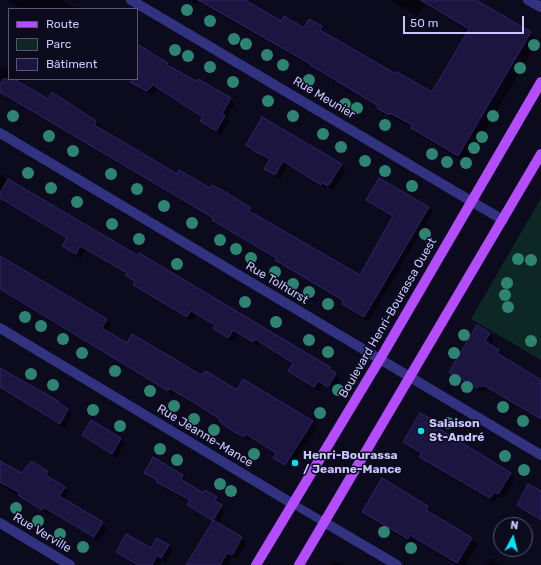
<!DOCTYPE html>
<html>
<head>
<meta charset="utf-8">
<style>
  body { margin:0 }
  #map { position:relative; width:541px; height:565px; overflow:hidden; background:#0c0a1d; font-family:Rubik,sans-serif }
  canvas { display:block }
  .legend { position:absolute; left:8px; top:8px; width:130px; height:72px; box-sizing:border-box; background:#0c0a1d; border:1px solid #585577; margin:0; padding:5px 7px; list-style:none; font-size:12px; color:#c9c6ff }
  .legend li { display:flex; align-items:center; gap:8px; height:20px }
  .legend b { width:20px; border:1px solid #585577 }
  .north { position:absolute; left:493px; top:517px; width:40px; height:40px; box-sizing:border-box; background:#0c0a1d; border:1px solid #585577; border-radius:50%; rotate:7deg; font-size:11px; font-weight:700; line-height:16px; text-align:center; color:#c9c6ff }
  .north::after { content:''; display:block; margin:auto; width:14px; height:18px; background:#00e4f1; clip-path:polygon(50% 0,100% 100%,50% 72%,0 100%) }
  .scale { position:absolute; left:403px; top:16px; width:121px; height:18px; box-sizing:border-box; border:2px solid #c9c6ff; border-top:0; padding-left:5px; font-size:12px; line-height:14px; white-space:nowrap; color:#c9c6ff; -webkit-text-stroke:3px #0c0a1d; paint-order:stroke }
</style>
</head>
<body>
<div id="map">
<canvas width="541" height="565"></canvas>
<ul class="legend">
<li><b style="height:5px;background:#b44dff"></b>Route</li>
<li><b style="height:11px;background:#0d2725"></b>Parc</li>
<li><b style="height:11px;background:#1b153f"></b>Bâtiment</li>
</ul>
<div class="north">N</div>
<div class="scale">50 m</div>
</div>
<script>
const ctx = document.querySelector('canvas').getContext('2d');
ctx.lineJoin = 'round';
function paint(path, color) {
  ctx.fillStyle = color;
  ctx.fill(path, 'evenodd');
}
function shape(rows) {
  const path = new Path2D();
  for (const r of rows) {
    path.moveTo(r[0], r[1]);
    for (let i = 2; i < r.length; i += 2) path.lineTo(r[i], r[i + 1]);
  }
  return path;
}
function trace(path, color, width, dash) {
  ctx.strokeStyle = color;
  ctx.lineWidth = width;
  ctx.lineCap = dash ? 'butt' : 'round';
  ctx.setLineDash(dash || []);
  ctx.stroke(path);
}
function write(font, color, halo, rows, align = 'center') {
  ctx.font = font + ' Rubik,sans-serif';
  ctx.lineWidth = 3;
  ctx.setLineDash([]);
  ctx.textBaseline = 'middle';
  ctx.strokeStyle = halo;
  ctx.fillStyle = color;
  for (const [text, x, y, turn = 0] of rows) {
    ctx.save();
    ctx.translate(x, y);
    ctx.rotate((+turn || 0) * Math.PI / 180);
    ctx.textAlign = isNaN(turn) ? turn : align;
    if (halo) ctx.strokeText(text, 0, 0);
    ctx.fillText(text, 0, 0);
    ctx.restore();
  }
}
paint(shape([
  [541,198,541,360,471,319]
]), '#0d2725');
paint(shape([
  [8,0,62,0,78,9,22,9],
  [188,0,241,0,281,22,304,29,321,27,328,36,396,76,432,93,469,31,427,6,426,8,422,6,417,16,390,0,459,0,484,6,531,33,538,41,466,163,420,136,411,127,386,115,381,110,319,73,314,68,197,2,195,4],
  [137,44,168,63,172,69,230,99,235,104,226,118,229,121,221,135,206,126,202,121,204,118,184,104,158,89,152,96,132,81,132,79,137,79],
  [9,65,9,79,23,79,20,84,48,100,52,94,68,103,96,122,100,126,99,129,177,175,210,190,227,194,251,208,255,213,254,215,360,276,394,217,367,200,428,208,433,212,369,321,348,309,344,304,345,302,281,265,277,260,218,224,213,220,2,94,0,92,0,69],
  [247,145,341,164,346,169,333,190,327,187,326,189,288,165,280,179,265,169,270,161,260,156],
  [0,174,31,194,138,256,139,254,228,306,330,368,340,378,333,391,323,384,319,391,294,376,289,371,293,364,260,343,258,346,238,334,233,342,218,333,214,328,215,326,197,315,192,321,139,290,134,285,136,283,127,274,85,250,81,258,68,250,63,246,67,239,0,199],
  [0,257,106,320,111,324,107,332,127,344,237,391,244,381,312,422,317,427,290,469,275,458,277,454,251,438,249,441,237,434,225,426,221,420,199,407,174,392,173,395,0,290],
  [489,334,494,338,490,345,498,351,503,356,502,357,541,382,541,420,488,389,487,391,484,389,482,392,450,372],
  [0,369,58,402,68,410,72,415,65,428,0,388],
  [434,422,439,427,438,429,510,474,515,479,503,498,499,496,495,502,425,462,421,457,422,454,404,442],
  [83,435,120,439,125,444,117,458],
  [153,459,183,476,187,481,186,484,204,494,215,498,214,505,217,499,221,503,220,505,226,510,218,524,242,538,246,542,237,559,232,557,227,565,187,565,213,522,193,510,188,505,190,502,162,487,145,472],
  [0,462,22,475,47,472,52,477,51,480,69,492,64,500,102,523,107,528,99,541,56,515,48,512,47,514,0,484],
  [541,492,541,521,518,505],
  [427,507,434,513,432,515,471,538,478,545,465,565,457,565,417,541,414,545,369,518,363,512],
  [168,546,173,551,166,562,162,559,159,565,136,565,117,552],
  [490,558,501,565,486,565],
  [334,560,342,565,331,565]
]), '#0007');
const building = shape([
  [198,0,245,0,281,21,284,16,304,28,309,19,322,26,320,30,396,74,397,72,432,92,469,29,420,0,476,0,531,32,458,156,411,128,412,125,390,113,389,115,377,108,378,106,310,65,310,64,198,0],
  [137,44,168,63,167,65,196,81,198,79,231,98,222,114,225,116,216,131,200,121,203,117,153,85,147,91,130,82,132,79,137,79,137,44],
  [3,79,14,79,48,99,52,92,96,121,94,125,125,143,177,174,179,170,210,188,212,185,227,193,251,208,249,211,360,275,393,216,366,200,379,178,429,207,364,317,342,304,344,301,275,260,276,258,212,220,213,218,0,92,0,84,3,79],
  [262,117,342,164,328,186,322,183,321,185,283,161,275,175,264,169,270,159,254,151,254,150,246,145,262,117],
  [8,179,137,255,139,253,330,367,330,369,336,373,328,387,318,381,314,387,288,371,293,363,255,339,253,342,233,330,228,338,213,328,215,325,191,311,187,317,133,285,135,281,125,275,127,273,80,246,76,254,62,246,67,238,0,198,0,193,8,179],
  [0,256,107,319,102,328,127,343,132,334,201,375,206,371,237,390,243,379,313,421,285,465,273,458,276,453,246,434,244,437,231,430,219,421,220,419,193,402,169,388,168,391,0,289,0,256],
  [477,325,490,333,485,341,499,350,497,353,541,380,541,419,483,385,482,387,479,385,477,388,449,372,477,325],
  [0,368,58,401,57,402,68,409,60,424,0,387,0,368],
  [420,413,435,421,433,425,511,473,498,494,494,492,490,498,419,457,422,453,403,442,420,413],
  [91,420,121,438,112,454,82,435,91,420],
  [153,457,183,475,181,479,203,493,205,490,217,497,215,500,222,505,213,520,242,537,232,555,227,553,220,565,186,565,213,521,187,505,190,500,156,482,157,480,144,473,153,457],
  [0,461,22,473,31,461,48,471,46,475,65,487,59,496,103,522,94,537,50,511,43,507,42,510,18,495,20,493,0,482,0,461],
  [382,478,428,506,426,510,472,538,457,563,410,535,408,539,362,512,382,478],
  [528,484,541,491,541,520,517,505,528,484],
  [126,534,151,548,156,538,169,545,161,558,157,555,152,565,138,565,116,552,126,534]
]);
paint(building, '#1b153f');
trace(building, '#30256d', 1);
trace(shape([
  [293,504,324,522]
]), '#313280', 8);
trace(shape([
  [131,0,503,220],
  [528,0,541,7],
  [0,133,541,455],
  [0,328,293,504],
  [324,522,397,565],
  [0,523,70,565]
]), '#313280', 10);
trace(shape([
  [256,565,380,359,541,82],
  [299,565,541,154]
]), '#b44dff', 10);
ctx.fillStyle = '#2e8472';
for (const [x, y] of [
  [187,10],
  [210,21],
  [234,39],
  [246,44],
  [534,45],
  [175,50],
  [267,55],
  [188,56],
  [283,65],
  [210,67],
  [520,68],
  [309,80],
  [233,82],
  [268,101],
  [345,104],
  [357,108],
  [13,116],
  [293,116],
  [493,116],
  [385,125],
  [323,134],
  [49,136],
  [482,137],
  [341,147],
  [474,148],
  [73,151],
  [432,154],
  [365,161],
  [447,162],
  [466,163],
  [385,171],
  [28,173],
  [111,174],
  [412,186],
  [51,188],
  [137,189],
  [77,202],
  [164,206],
  [192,223],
  [112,224],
  [425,234],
  [139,239],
  [220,240],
  [236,249],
  [251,258],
  [518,259],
  [531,260],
  [177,264],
  [275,272],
  [507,283],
  [293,284],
  [309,292],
  [505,295],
  [245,302],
  [328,304],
  [508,307],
  [25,317],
  [276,322],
  [41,326],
  [464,335],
  [63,339],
  [309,340],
  [531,341],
  [328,352],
  [82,353],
  [454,353],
  [115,371],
  [31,374],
  [455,380],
  [53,385],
  [467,387],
  [338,390],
  [150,391],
  [174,406],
  [503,407],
  [93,410],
  [320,413],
  [194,419],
  [523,421],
  [448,423],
  [120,426],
  [214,430],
  [160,449],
  [254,454],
  [505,456],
  [177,460],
  [524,470],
  [220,484],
  [231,491],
  [16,508],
  [38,521],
  [384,532],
  [60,534],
  [83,547],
  [411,548]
]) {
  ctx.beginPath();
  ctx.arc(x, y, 6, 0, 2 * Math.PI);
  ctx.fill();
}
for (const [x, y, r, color] of [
  [421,431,4,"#00e4f1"],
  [295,463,4,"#00e4f1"]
]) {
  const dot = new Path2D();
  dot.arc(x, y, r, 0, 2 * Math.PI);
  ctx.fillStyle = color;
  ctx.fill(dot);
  trace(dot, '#0c0a1d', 1.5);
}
write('12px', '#c9c6ff', '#0c0a1d', [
  ["Rue Meunier",324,98,31],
  ["Rue Tolhurst",277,283,31],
  ["Boulevard Henri-Bourassa Ouest",388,318,-60],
  ["Rue Jeanne-Mance",205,436,31],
  ["Rue Verville",42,533,31]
]);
write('bold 12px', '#c9c6ff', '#0c0a1d', [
  ["Salaison",429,424],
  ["St-André",429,438],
  ["Henri-Bourassa",303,456],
  ["/ Jeanne-Mance",303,470]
], 'left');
</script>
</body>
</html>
